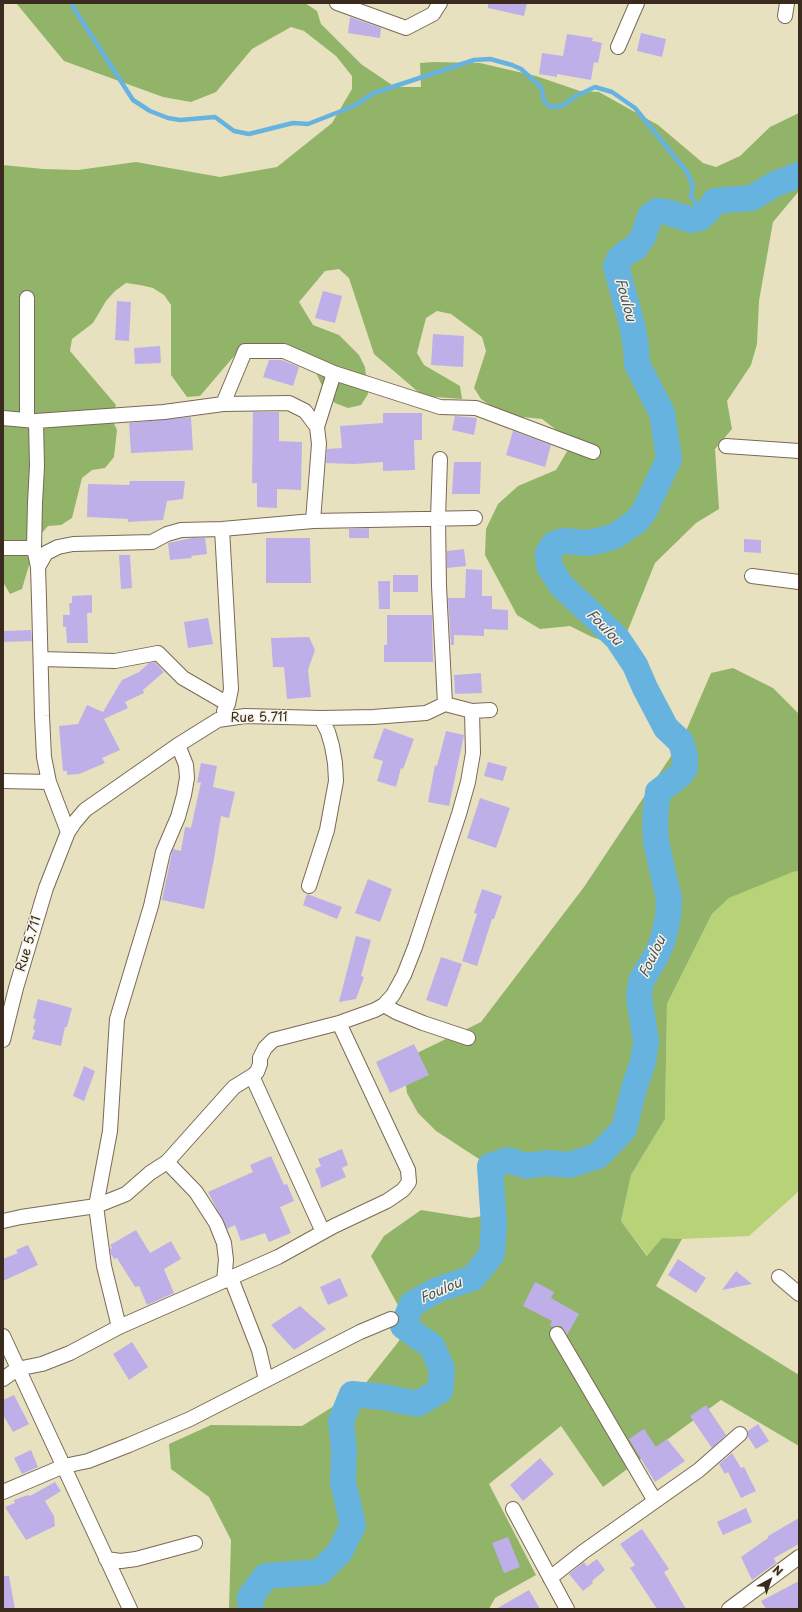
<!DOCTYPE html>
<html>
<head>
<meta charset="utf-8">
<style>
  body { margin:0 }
  #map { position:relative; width:802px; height:1612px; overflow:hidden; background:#e8e1bf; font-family:"Playpen Sans",sans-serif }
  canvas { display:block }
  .frame { position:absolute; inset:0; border:4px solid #3b2a1e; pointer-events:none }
  .north { position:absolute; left:750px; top:1560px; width:40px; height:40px; -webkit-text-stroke:3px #f7f3e8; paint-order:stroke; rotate:40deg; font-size:11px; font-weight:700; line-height:16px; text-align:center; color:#3b2a1e }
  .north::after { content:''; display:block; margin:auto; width:14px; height:18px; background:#3b2a1e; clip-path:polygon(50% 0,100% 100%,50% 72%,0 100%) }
</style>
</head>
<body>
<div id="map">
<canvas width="802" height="1612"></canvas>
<div class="frame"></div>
<div class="north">N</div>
</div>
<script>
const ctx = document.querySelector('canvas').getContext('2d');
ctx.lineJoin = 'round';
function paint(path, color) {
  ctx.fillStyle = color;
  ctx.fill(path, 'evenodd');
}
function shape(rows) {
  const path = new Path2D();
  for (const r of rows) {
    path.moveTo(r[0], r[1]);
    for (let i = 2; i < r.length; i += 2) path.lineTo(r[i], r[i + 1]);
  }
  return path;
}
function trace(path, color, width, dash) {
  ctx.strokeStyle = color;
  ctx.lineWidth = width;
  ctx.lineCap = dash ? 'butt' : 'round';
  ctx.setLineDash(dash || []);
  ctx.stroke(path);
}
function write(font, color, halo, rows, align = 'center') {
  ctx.font = font + ' "Playpen Sans",sans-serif';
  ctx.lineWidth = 3;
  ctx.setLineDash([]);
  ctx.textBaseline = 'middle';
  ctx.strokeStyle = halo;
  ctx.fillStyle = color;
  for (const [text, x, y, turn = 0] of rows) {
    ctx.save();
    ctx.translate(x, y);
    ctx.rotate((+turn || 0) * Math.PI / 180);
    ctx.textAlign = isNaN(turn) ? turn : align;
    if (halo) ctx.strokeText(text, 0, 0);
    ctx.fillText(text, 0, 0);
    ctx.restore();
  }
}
paint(shape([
  [799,871,799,1191,749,1236,682,1239,662,1238,648,1256,621,1221,631,1175,665,1119,667,1004,712,914,729,898,793,872]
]), '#b8d277');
paint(shape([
  [16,3,305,3,317,11,321,24,361,64,395,87,421,87,420,63,434,62,480,63,536,76,580,91,599,92,658,125,703,163,716,167,740,156,770,127,799,113,799,191,773,222,759,301,757,344,751,365,727,401,732,429,715,449,719,509,696,523,655,563,617,657,610,643,592,637,570,626,540,629,517,615,485,555,486,529,498,504,518,486,556,470,569,448,563,435,542,419,503,415,481,399,474,388,486,351,482,337,451,314,437,311,426,318,417,353,424,365,460,386,462,399,423,396,374,354,349,278,339,269,325,271,299,302,313,325,339,335,359,355,365,367,368,394,361,405,348,408,335,403,326,394,308,356,285,343,259,345,235,355,200,396,187,397,171,375,171,305,164,295,153,288,140,285,126,283,115,291,106,301,93,323,72,339,70,351,116,405,111,417,117,430,114,457,105,468,92,470,82,478,72,518,61,525,48,526,40,535,34,548,22,589,10,594,3,582,3,165,43,169,78,170,136,162,220,177,277,167,332,123,352,89,352,76,336,56,304,31,291,27,252,49,216,92,191,102,163,97,64,61],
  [733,668,773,688,799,714,799,871,793,872,729,898,712,914,667,1004,665,1119,631,1175,621,1221,647,1256,662,1238,682,1239,656,1286,799,1375,799,1446,721,1400,603,1487,561,1426,489,1484,536,1575,495,1598,489,1609,229,1609,231,1540,209,1497,171,1469,169,1444,211,1425,302,1426,361,1389,399,1341,405,1318,371,1256,384,1236,421,1210,471,1218,494,1214,504,1192,496,1170,436,1131,418,1113,407,1093,404,1069,419,1052,481,1022,584,887,683,738,711,673]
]), '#92b468');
trace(shape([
  [71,3,73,7,133,100,150,111,168,118,180,120,215,117,234,131,249,134,293,123,308,124,354,106,374,93,474,60,490,59,512,65,521,69,541,87,544,101,549,106,554,107,564,105,574,97,595,87,612,92,635,108,687,172,693,186,691,196,695,203,708,211]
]), '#67b3e0', 4.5);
trace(shape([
  [251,1609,250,1597,266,1576,320,1572,340,1552,353,1525,343,1482,344,1451,341,1421,352,1394,384,1397,417,1404,440,1391,442,1369,432,1346,403,1326,412,1304,437,1290,473,1278,492,1254,494,1225,490,1166,508,1160,526,1166,547,1163,569,1165,598,1156,624,1129,634,1088,643,1062,646,1041,639,997,641,981,656,956,663,940,668,917,669,899,656,842,655,817,658,792,680,775,685,768,685,757,681,742,666,728,645,688,635,665,617,638,561,585,549,566,548,553,554,544,564,541,588,543,602,540,615,536,637,521,645,510,669,459,662,413,637,364,636,347,633,329,616,266,619,259,627,252,635,248,643,237,650,216,657,211,666,212,692,220,700,218,708,211,715,201,752,198,775,184,799,175]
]), '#67b3e0', 26);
paint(shape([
  [488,3,527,3,524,16,488,8],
  [350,17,381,28,380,38,348,33],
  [641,33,666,39,662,57,637,51],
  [567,34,593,38,592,41,602,43,598,63,594,62,591,80,557,74,557,77,539,74,542,53,563,56],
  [323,291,342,296,335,323,315,318],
  [117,301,131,302,129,341,115,340],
  [433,334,464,336,463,367,431,365],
  [160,346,161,363,135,364,134,348],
  [269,360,282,360,299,367,293,386,263,377],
  [253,412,279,412,279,441,302,442,301,490,277,489,277,508,257,507,257,483,252,483],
  [383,413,422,413,422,440,414,440,415,470,383,471,383,462,354,464,326,463,327,449,342,448,340,426,383,423],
  [455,416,477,418,474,435,452,430],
  [191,417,193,450,131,453,129,423],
  [513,431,551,445,545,467,506,455],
  [454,462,481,462,480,494,452,494],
  [130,481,185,481,183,499,167,501,163,520,128,522,128,519,87,517,88,484,129,485],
  [369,528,369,538,349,538,349,529],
  [192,538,205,538,207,554,191,556,192,558,170,560,168,543],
  [266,538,310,538,311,583,266,583],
  [744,539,761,540,761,553,744,552],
  [464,549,466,566,447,568,447,551],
  [119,555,130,555,132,588,121,589],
  [466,569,482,570,482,596,492,596,492,609,508,610,508,630,484,629,484,636,454,635,454,645,451,645,448,598,465,598],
  [393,575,418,575,418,592,393,592],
  [378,581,390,581,390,609,379,609],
  [92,595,92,613,87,613,88,643,67,643,66,627,63,627,63,615,70,615,69,603,72,603,72,596],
  [387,615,432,615,433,662,384,662,384,645,387,645],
  [208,618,213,644,188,648,184,622],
  [31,630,32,641,3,642,3,631],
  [309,637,315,650,308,670,311,697,287,699,284,667,273,667,271,638],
  [155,662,164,672,143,690,144,693,125,702,128,708,104,719,120,750,102,758,105,763,79,774,67,775,67,771,63,771,59,726,78,724,87,705,103,712,122,680,139,672,149,663],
  [481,673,482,693,455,694,454,675],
  [384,728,414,739,403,769,401,768,396,787,377,781,383,761,373,758],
  [446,731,464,735,449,806,428,802,435,765,437,766],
  [488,762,507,767,503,781,484,776],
  [201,763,217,766,213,787,235,792,229,818,221,816,214,859,204,909,162,900,172,852,173,849,181,851,185,827,191,828,201,782,197,783],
  [480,798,510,808,496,848,467,838],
  [368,879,392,889,380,922,355,913],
  [482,889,502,896,494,919,492,919,477,966,462,961,477,914,474,913],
  [307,894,342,907,337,919,303,905],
  [356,936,371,940,361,976,364,977,356,999,339,1002],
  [441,957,462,964,447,1007,426,1000],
  [38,999,72,1008,67,1027,65,1027,61,1046,32,1039,35,1030,33,1029,36,1019,33,1018],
  [414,1044,429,1075,390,1093,376,1062],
  [84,1066,95,1071,84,1101,73,1096],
  [342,1149,348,1165,342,1168,346,1177,321,1188,320,1181,315,1169,321,1166,318,1159],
  [271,1156,284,1185,287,1184,294,1201,280,1207,291,1233,269,1242,265,1233,241,1241,235,1225,227,1229,208,1192,253,1172,250,1165],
  [136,1230,150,1253,171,1241,181,1259,164,1269,174,1293,147,1305,139,1286,135,1287,117,1258,114,1259,111,1254,110,1249,112,1248,110,1245],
  [28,1245,38,1265,3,1281,3,1259,18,1253,16,1250],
  [678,1259,706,1278,696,1293,668,1275],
  [736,1271,752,1284,722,1290],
  [340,1278,348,1296,328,1305,320,1287],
  [535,1282,554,1292,551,1298,579,1314,567,1335,561,1326,553,1327,550,1325,552,1321,523,1306],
  [300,1306,326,1329,294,1350,271,1325],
  [132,1342,148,1367,129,1380,113,1354],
  [14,1395,29,1424,13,1432,3,1415,3,1400],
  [706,1405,726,1435,712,1448,690,1416],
  [758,1424,769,1441,756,1449,748,1437,748,1431],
  [644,1429,656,1447,667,1439,685,1461,655,1482,629,1439],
  [31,1450,38,1467,22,1474,14,1458],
  [732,1453,741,1468,744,1467,756,1491,741,1498,728,1472,725,1474,719,1464],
  [540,1458,554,1474,523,1501,510,1485],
  [55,1482,61,1491,45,1501,54,1516,55,1526,26,1540,5,1507,15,1503,14,1500,28,1495,30,1496],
  [746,1508,752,1522,723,1535,717,1522],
  [799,1518,799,1544,774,1558,776,1563,752,1580,741,1557,768,1538,768,1536],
  [642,1529,669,1569,664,1572,686,1609,657,1609,630,1568,635,1565,620,1544],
  [508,1537,520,1567,504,1573,492,1543],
  [597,1559,605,1570,592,1581,593,1583,583,1591,569,1574,584,1562,587,1566],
  [3,1576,9,1576,15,1609,3,1609],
  [799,1581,799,1609,766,1609,761,1601],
  [529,1590,540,1609,496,1609]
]), '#bfafe9');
const minor = shape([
  [337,3,406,28,433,14,440,3],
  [785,16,787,3],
  [618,47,637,3],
  [223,404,245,351,284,351,334,373,440,407,476,408,593,452],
  [3,418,36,421,164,412,223,404,289,403,305,411,317,427,319,444,313,521],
  [27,420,27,298],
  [36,421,37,466,35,503,34,548,38,567,39,599,42,716,44,757,49,782,68,832],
  [317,427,334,373],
  [726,446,799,451],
  [222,529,231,689,228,704,224,711],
  [3,548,34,548],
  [38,567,46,553,58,547,73,544,152,542,167,534,181,530,222,529,313,521,475,518],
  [752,576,799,582],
  [41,659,115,661,158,653,183,678,228,704],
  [445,704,472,711,490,710],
  [3,781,49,782],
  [309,886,327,830,336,781,335,763,332,746,328,732,321,718],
  [384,1005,396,1012,423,1023,468,1038],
  [3,1040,16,988,46,888,68,832,74,823,85,810,178,745,218,720,245,716,321,718,373,717,426,713,445,704,439,586,438,518,440,459],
  [252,1076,323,1232],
  [167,1162,196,1192,216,1223,224,1243,226,1260,224,1281],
  [3,1221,21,1217,96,1206,126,1194,150,1173,167,1162,234,1087,252,1076,257,1072,260,1064,260,1058,265,1048,273,1040,339,1023,375,1010,384,1005,393,995,404,975,415,947,459,814,468,782,473,753,472,711],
  [779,1277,799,1294],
  [231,1278,259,1350,266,1380],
  [119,1327,104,1266,96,1206,110,1131,117,1019,151,906,163,852,178,817,184,795,187,778,186,765,178,745],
  [557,1334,655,1501],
  [3,1336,130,1609],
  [3,1379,17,1369,42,1364,70,1353,119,1327,278,1257,334,1226,387,1201,403,1190,409,1182,408,1170,339,1023],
  [3,1492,64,1466,88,1461,129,1445,190,1419,360,1332,391,1319],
  [513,1509,567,1609],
  [106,1559,121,1561,136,1559,195,1543],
  [550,1578,583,1552,699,1470,740,1434],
  [729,1609,799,1557]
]);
trace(minor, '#786a56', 16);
trace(minor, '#fff', 14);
write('13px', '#3b2a1e', '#f7f3e8', [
  ["Rue 5.711",259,718,-1],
  ["Rue 5.711",29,944,-73]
]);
write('italic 14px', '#485358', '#f7f3e8', [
  ["Foulou",625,300,75],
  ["Foulou",604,628,46],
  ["Foulou",653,957,-64],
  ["Foulou",441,1291,-23]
]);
</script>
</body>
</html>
